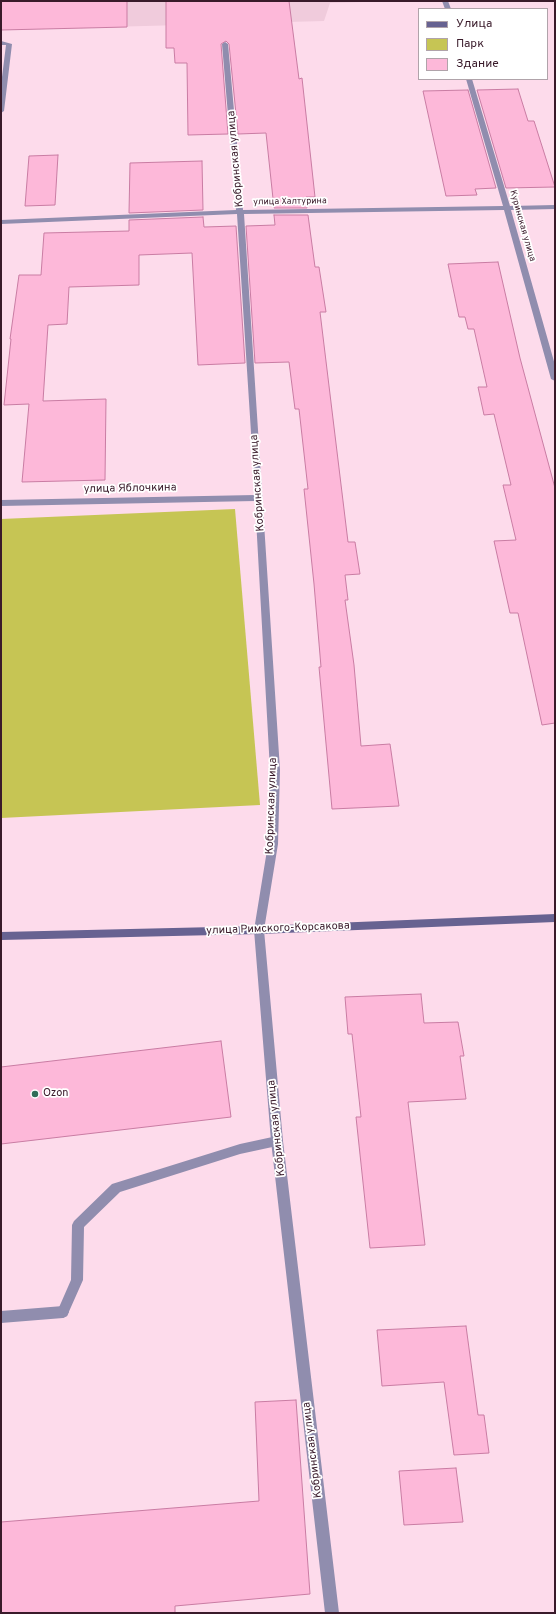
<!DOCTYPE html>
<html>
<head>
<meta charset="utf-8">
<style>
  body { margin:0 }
  #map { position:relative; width:556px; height:1614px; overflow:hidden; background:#fddbeb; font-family:Overpass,sans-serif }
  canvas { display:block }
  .frame { position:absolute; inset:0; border:2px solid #391a2a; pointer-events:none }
  .legend { position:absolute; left:418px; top:8px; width:130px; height:72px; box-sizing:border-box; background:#fff; border:1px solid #b0a3aa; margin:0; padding:5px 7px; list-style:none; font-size:12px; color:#391a2a }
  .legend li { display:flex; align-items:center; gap:8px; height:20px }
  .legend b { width:20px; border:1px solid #b0a3aa }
</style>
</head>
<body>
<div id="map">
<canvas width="556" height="1614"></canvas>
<div class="frame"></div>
<ul class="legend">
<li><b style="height:5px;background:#676291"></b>Улица</li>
<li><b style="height:11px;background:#c6c554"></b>Парк</li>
<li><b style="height:11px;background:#fdb8d9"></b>Здание</li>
</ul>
</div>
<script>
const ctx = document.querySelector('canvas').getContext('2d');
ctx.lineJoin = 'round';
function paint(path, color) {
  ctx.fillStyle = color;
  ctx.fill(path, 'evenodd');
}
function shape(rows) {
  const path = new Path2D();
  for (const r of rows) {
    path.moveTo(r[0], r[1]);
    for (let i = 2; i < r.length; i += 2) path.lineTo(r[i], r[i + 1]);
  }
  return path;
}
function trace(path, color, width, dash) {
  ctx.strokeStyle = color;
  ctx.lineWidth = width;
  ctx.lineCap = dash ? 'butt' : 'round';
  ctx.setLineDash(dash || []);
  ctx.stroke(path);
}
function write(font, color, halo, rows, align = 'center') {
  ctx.font = font + ' Overpass,sans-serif';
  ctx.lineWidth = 3.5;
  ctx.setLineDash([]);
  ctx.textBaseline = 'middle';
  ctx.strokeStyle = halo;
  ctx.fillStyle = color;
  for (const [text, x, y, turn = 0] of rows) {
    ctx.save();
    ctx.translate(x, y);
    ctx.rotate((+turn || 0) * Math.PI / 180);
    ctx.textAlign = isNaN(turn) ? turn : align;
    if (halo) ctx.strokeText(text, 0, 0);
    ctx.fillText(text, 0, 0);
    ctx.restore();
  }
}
paint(shape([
  [1,1,397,1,330,3,324,21,1,30]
]), '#f0cbdc');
paint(shape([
  [235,509,260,805,1,818,1,519]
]), '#c6c554');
const building = shape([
  [1,1,127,1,127,27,1,30,1,1],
  [166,1,289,1,299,79,302,78,315,197,306,197,307,208,274,208,266,133,238,134,229,44,226,41,221,44,228,134,188,135,187,63,175,63,174,48,166,48,166,1],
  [518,89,528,121,534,121,555,187,506,188,477,90,518,89],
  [468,90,496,188,475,189,477,195,446,196,423,91,468,90],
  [58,155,55,205,25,206,29,156,58,155],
  [202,161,203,210,129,213,130,163,202,161],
  [274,215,308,215,315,267,319,267,326,312,320,312,348,542,355,542,360,574,345,575,348,600,345,600,354,665,361,746,390,744,399,806,332,809,319,667,321,667,314,584,304,489,308,489,299,409,295,409,289,362,255,363,246,226,275,225,274,215],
  [203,217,204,227,236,226,245,363,198,365,192,253,139,255,139,285,69,287,67,324,48,325,43,401,106,399,105,480,22,482,29,404,4,405,11,339,10,339,19,275,41,275,44,233,129,231,129,220,203,217],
  [498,262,520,358,555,488,555,723,542,725,518,613,510,613,494,541,516,540,503,485,511,485,494,414,484,415,478,387,487,387,474,329,468,329,465,317,459,317,448,264,498,262],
  [421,994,424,1023,458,1022,464,1056,460,1056,466,1099,408,1102,425,1245,370,1248,356,1117,361,1117,352,1034,348,1034,345,997,421,994],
  [221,1041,231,1117,1,1144,1,1067,221,1041],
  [466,1326,478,1415,484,1415,489,1453,454,1455,444,1382,382,1386,377,1330,466,1326],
  [296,1400,310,1594,175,1606,175,1613,1,1613,1,1522,259,1501,255,1402,296,1400],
  [456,1468,463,1522,404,1525,399,1471,456,1468]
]);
paint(building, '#fdb8d9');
trace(building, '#c97ca3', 1);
paint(shape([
  [277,1136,281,1137,283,1141,281,1145,277,1146,240,1154,120,1192,84,1227,83,1280,67,1316,63,1318,59,1316,57,1312,71,1280,72,1225,74,1221,112,1184,240,1144,277,1136]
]), '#908dae');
paint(shape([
  [442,1,448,1,451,9,445,9,442,1],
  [1,41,12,44,4,111,1,113,1,85,6,45,1,45,1,41],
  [225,42,228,44,243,210,503,206,466,79,472,79,510,206,555,205,555,209,511,210,555,365,555,381,551,379,504,210,244,214,280,770,278,844,264,930,283,1141,339,1613,325,1613,271,1141,254,930,268,844,270,770,255,501,1,506,1,500,255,495,237,214,1,224,1,220,236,210,222,44,225,42],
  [63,1306,67,1308,69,1312,67,1316,63,1318,1,1323,1,1311,63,1306]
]), '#908dae');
paint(shape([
  [555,914,555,922,259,934,1,940,1,932,259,926,555,914]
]), '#676291');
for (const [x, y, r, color] of [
  [35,1094,4,"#306d58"]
]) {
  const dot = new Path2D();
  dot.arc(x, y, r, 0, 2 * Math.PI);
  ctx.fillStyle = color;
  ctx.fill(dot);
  trace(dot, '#fff', 1.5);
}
write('9px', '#391a2a', '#fff', [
  ["улица Халтурина",290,202,-1],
  ["Куринская улица",522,226,74]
]);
write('11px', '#391a2a', '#fff', [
  ["Кобринская улица",236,159,-95],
  ["Кобринская улица",258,483,-94],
  ["улица Яблочкина",130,489,-1],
  ["Кобринская улица",272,806,-88],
  ["улица Римского-Корсакова",278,929,-2],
  ["Кобринская улица",277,1128,-96],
  ["Кобринская улица",313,1450,-97]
]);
write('11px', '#391a2a', '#fff', [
  ["Ozon",43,1094]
], 'left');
</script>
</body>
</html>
